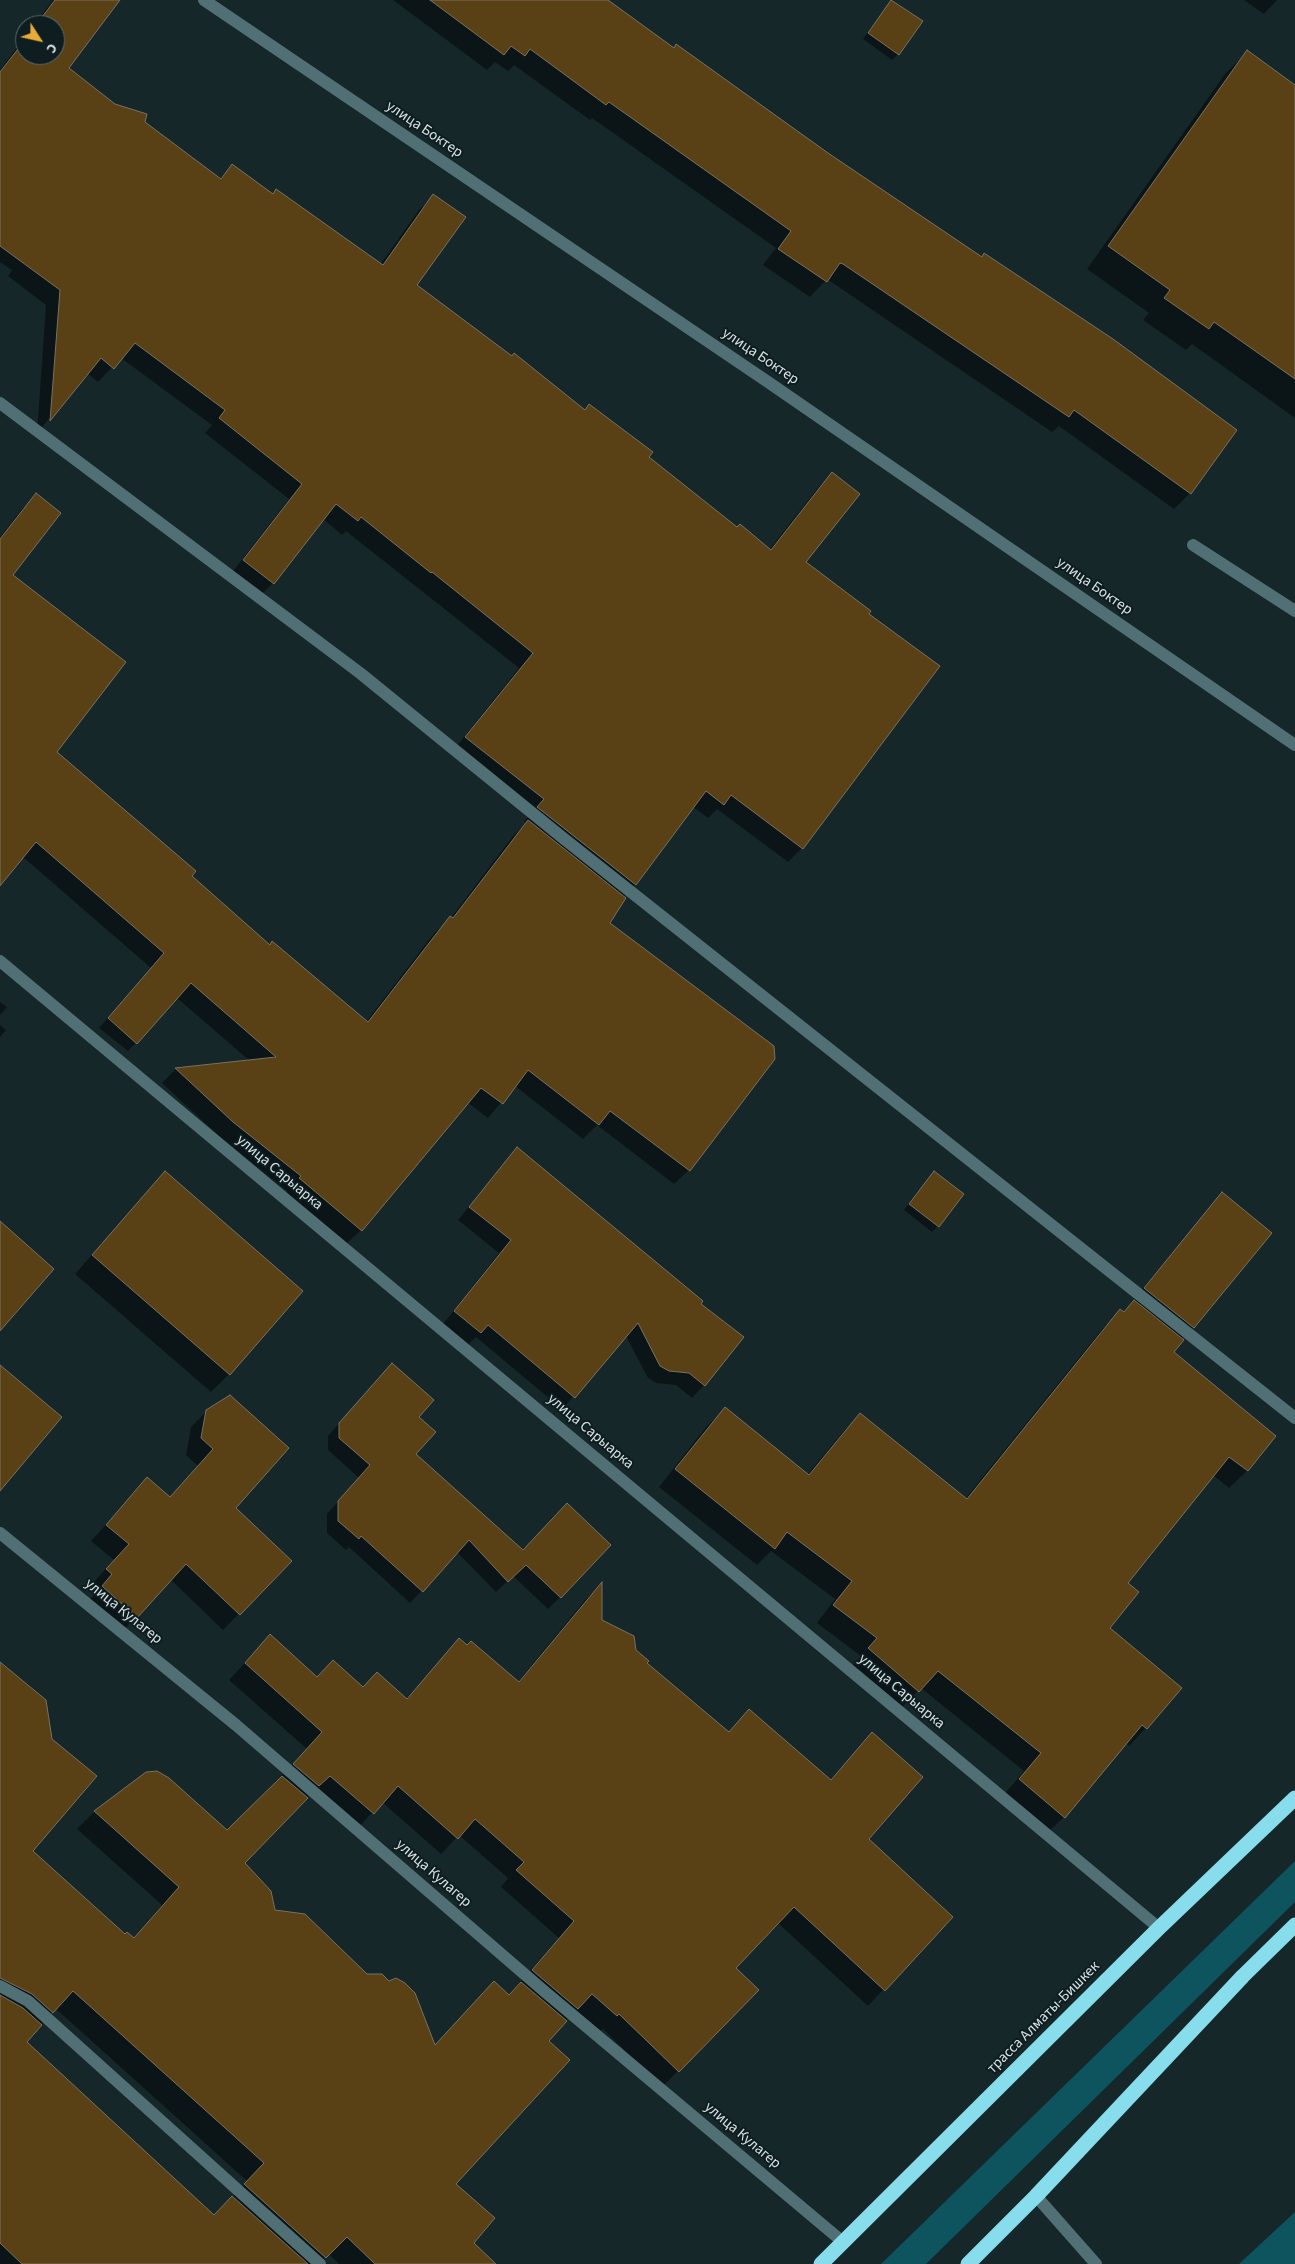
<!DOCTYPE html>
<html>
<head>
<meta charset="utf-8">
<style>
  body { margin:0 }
  #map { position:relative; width:1295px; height:2264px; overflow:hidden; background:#16272a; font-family:"Source Sans 3",sans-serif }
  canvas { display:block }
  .north { position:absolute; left:15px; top:15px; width:50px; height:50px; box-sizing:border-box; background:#0d1d20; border:1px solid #5e6b6e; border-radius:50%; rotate:125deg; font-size:14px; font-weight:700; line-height:20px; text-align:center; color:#d7e1e3 }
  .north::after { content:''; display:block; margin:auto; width:18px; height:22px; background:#e9ab38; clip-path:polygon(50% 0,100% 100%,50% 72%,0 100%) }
</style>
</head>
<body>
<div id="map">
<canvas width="1295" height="2264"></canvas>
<div class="north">С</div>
</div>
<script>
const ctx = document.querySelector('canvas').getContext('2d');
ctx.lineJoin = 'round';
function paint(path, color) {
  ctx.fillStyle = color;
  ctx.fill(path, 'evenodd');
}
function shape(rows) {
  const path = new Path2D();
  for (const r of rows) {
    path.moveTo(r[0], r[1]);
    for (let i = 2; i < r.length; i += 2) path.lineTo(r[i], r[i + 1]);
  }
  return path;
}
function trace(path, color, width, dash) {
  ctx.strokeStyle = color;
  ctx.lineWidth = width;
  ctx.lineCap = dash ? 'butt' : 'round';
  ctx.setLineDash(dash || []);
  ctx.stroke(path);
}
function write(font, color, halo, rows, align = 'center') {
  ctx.font = font + ' "Source Sans 3",sans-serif';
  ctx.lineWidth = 4;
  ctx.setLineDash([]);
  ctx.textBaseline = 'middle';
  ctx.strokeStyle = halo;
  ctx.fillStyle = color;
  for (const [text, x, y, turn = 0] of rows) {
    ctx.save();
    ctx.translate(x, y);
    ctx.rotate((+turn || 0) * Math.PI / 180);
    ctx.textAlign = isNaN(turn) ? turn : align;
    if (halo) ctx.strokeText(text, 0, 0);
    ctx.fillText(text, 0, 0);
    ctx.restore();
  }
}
paint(shape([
  [1295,1861,1295,1902,926,2264,881,2264],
  [1295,2212,1295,2264,1239,2264]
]), '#0d545e');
paint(shape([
  [53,0,84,0,68,68,115,105,143,123,219,179,233,166,272,195,380,265,419,210,434,195,416,285,584,411,589,406,647,457,737,528,769,550,818,488,832,473,805,562,802,848,788,862,717,809,708,818,693,807,635,885,623,897,609,923,689,1170,674,1184,597,1125,583,1139,515,1086,488,1118,467,1102,361,1230,346,1244,285,1194,287,1191,219,1136,162,1083,176,1069,250,1061,177,998,128,1051,99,1028,151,968,23,857,0,885,0,537,22,509,36,495,11,575,55,753,269,946,366,1022,435,932,451,918,513,836,526,823,524,822,530,814,452,752,519,668,346,531,342,535,323,519,273,583,259,597,230,575,289,499,205,433,212,425,121,358,98,382,87,373,37,433,46,305,8,276,12,270,0,262,0,70,25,37,25,55,55,55,55,25,34,25],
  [393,0,606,0,673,49,1235,431,1190,493,1174,509,1059,426,1052,432,827,279,810,297,763,265,776,248,592,118,590,120,514,65,508,71,495,62,487,70],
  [1244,0,1277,0,1264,14],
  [891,1,898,54,892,60,863,39],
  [1247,52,1295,86,1295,418,1192,344,1186,350,1143,320,1149,313,1087,269,1225,74],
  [0,1002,7,1007,0,1015],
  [0,1025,6,1030,0,1037],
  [517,1149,704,1385,692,1398,676,1385,656,1383,648,1378,626,1336,562,1409,476,1337,468,1345,443,1324,499,1253,458,1220],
  [165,1172,229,1374,211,1392,75,1274],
  [929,1178,938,1226,932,1232,904,1210],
  [1222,1193,1193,1327,1180,1339,1172,1352,1274,1436,1247,1471,1229,1488,1213,1475,1126,1583,1108,1628,1180,1688,1146,1728,1129,1746,1126,1743,1064,1817,1046,1834,1002,1797,1024,1771,921,1688,901,1708,852,1666,861,1656,817,1623,835,1599,771,1551,757,1565,659,1487,707,1426,725,1409,807,1475,843,1432,860,1415,965,1499,1103,1328,1120,1311,1123,1313,1134,1302,1132,1301],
  [381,1376,417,1417,414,1454,560,1597,548,1609,513,1576,496,1592,457,1552,410,1603,349,1547,346,1550,327,1533,327,1514,359,1478,328,1450,328,1436],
  [207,1411,234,1508,290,1561,223,1630,170,1579,121,1633,87,1603,97,1591,91,1585,114,1560,91,1541,147,1479,169,1498,198,1466,186,1455,191,1427],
  [601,1585,600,1621,635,1651,645,1664,728,1733,749,1711,829,1781,872,1734,867,1839,951,1917,868,2006,778,1923,734,1968,757,1990,662,2087,603,2029,600,2031,575,2010,547,2041,454,2184,472,2243,494,2264,339,2264,329,2254,318,2264,0,2264,0,1678,32,1851,125,1935,133,1939,162,1905,77,1829,94,1812,147,1773,227,1832,307,1749,229,1680,270,1636,317,1678,405,1700,460,1640,518,1682,586,1599],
  [313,1791,357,1829,382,1802,441,1854,459,1835,508,1878,501,1887,559,1938,508,1996,434,2047,274,1911,243,1863],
  [55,2008,247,2181,214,2217,25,2042]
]), '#0007');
const building = shape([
  [55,0,120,0,69,68,115,104,147,114,145,122,221,179,232,164,273,194,276,189,383,265,433,194,466,217,417,285,512,356,514,353,585,410,589,404,653,452,649,457,737,527,740,524,771,550,832,472,860,494,806,562,871,611,869,614,940,666,803,849,731,795,724,805,706,791,636,885,537,807,544,799,465,737,533,653,432,572,431,573,361,517,358,521,336,504,274,584,243,560,302,484,219,418,225,410,135,343,114,369,101,358,50,421,60,290,0,246,0,72,25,40,25,55,55,55,55,25,36,25,55,0],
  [430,0,608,0,674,48,676,44,828,153,982,257,984,253,1113,339,1237,430,1191,494,1074,410,1069,417,843,264,840,263,827,282,778,249,791,231,609,102,606,105,530,49,525,56,511,46,504,55,430,0],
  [891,0,923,21,899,55,868,33,891,0],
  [1247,50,1295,85,1295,379,1214,322,1209,329,1164,298,1170,290,1108,246,1247,50],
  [36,493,61,513,13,575,126,662,57,752,196,871,192,876,270,945,272,941,368,1022,450,916,453,918,528,820,626,898,610,923,774,1046,775,1059,690,1171,610,1111,599,1125,528,1070,503,1104,481,1088,362,1231,299,1178,301,1176,233,1122,175,1068,276,1057,191,983,137,1044,108,1018,164,953,36,842,0,886,0,539,36,493],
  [517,1147,703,1301,701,1304,744,1337,705,1386,689,1373,669,1371,660,1366,638,1323,575,1398,488,1325,481,1333,454,1311,511,1240,469,1207,517,1147],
  [165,1171,303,1291,230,1375,92,1255,165,1171],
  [934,1171,964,1194,939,1227,909,1204,934,1171],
  [1222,1192,1272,1233,1194,1328,1144,1288,1222,1192],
  [0,1221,54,1269,0,1331,0,1221],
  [1134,1300,1184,1340,1174,1352,1276,1436,1248,1471,1229,1457,1128,1583,1139,1592,1110,1628,1182,1688,1147,1729,1142,1725,1065,1818,1019,1779,1041,1753,938,1671,919,1692,868,1648,877,1638,833,1605,852,1581,787,1532,775,1549,675,1469,725,1407,809,1475,860,1413,967,1499,1120,1309,1124,1312,1134,1300],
  [392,1363,434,1400,419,1417,436,1432,416,1454,523,1550,567,1503,611,1545,561,1598,526,1565,508,1582,469,1540,423,1592,361,1536,359,1539,338,1521,338,1501,370,1465,339,1438,339,1423,392,1363],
  [0,1365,62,1417,0,1491,0,1365],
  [230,1395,289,1448,236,1508,292,1561,240,1615,186,1564,137,1618,102,1586,112,1574,106,1569,129,1544,106,1525,147,1477,170,1497,213,1449,201,1438,206,1410,230,1395],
  [602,1582,602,1620,634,1636,636,1650,649,1661,647,1663,729,1732,749,1709,831,1780,872,1732,923,1777,869,1839,953,1917,885,1991,794,1907,736,1968,759,1990,679,2072,619,2014,617,2016,592,1994,578,2009,532,1970,574,1921,516,1870,524,1862,475,1819,458,1839,398,1786,374,1814,330,1776,319,1786,293,1764,322,1732,245,1663,270,1634,317,1677,333,1660,363,1687,377,1672,407,1699,459,1638,467,1645,471,1641,519,1682,602,1582],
  [0,1662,46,1700,52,1739,97,1776,33,1851,125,1934,127,1932,134,1938,179,1887,94,1811,146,1772,157,1771,169,1778,227,1830,282,1776,308,1798,245,1863,271,1891,275,1910,305,1914,367,1974,382,1974,389,1981,396,1978,405,1983,415,1993,435,2045,494,1981,509,1995,521,1982,567,2021,549,2041,570,2060,456,2184,495,2218,474,2243,496,2264,375,2264,347,2237,326,2258,244,2184,264,2163,73,1991,53,2013,32,1994,0,1978,0,1662],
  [0,1995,23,2008,42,2025,27,2042,214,2215,232,2196,308,2264,22,2264,0,2243,0,1995]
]);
paint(building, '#5a4115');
trace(building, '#797163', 1);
trace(shape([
  [204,0,768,382,1295,745],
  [0,403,360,673,563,838,1295,1418],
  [1193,545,1295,611],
  [0,961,1159,1928],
  [0,1533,236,1725,544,1991,843,2242],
  [0,1986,28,2001,320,2264],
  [1036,2196,1096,2264]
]), '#507076', 12);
trace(shape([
  [821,2264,1159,1928,1295,1798],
  [968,2264,1036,2196,1243,1976,1295,1925]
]), '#87ddec', 15);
write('15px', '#d7e1e3', '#0d1d20', [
  ["улица Боктер",424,130,34],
  ["улица Боктер",760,357,34],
  ["улица Боктер",1094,587,35],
  ["улица Сарыарка",279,1173,40],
  ["улица Сарыарка",590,1432,40],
  ["улица Кулагер",123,1612,39],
  ["улица Сарыарка",901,1692,40],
  ["улица Кулагер",433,1874,41],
  ["трасса Алматы-Бишкек",1044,2018,-45],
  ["улица Кулагер",742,2136,40]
]);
</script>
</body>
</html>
